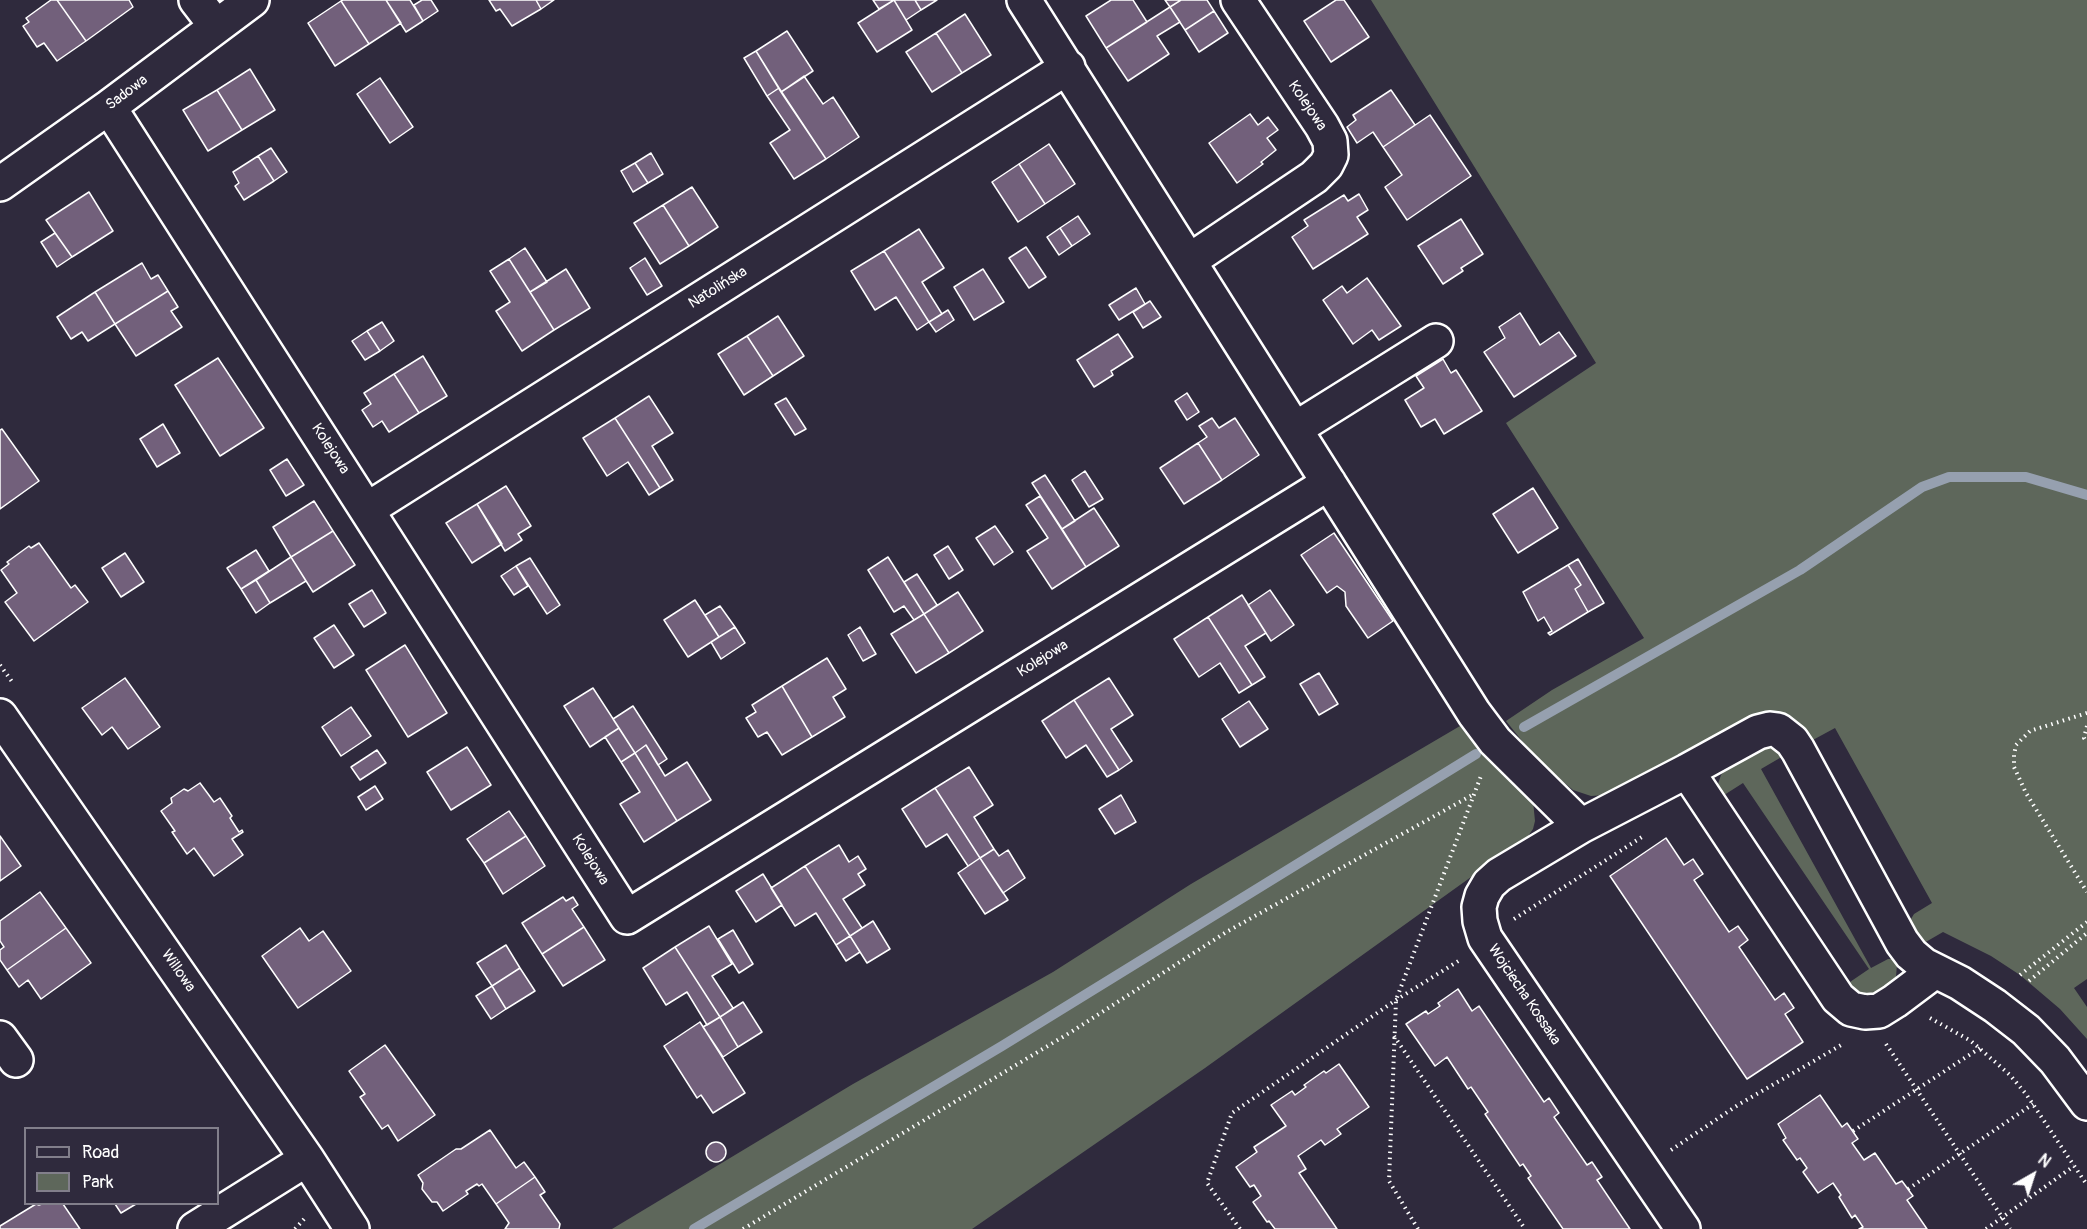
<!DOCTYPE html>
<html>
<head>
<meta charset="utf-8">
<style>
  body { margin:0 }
  #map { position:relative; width:2087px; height:1229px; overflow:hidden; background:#2f2a3d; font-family:Pangolin,sans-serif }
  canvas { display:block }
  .legend { position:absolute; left:24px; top:1127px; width:195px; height:78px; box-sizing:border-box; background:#2f2a3d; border:2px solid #827f8b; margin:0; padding:8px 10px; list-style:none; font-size:18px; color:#fff }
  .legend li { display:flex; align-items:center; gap:12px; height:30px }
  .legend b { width:30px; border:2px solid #827f8b }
  .north { position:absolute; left:2003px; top:1145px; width:60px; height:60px; -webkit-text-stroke:4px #2f2a3d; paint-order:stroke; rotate:39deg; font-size:16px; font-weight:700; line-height:24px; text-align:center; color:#fff }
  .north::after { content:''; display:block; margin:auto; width:21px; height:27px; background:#fff; clip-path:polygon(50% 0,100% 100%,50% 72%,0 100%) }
</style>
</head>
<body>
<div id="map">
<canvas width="2087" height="1229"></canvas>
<ul class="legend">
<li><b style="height:8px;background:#2f2a3d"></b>Road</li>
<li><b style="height:16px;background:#5e675b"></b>Park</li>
</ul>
<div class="north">N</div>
</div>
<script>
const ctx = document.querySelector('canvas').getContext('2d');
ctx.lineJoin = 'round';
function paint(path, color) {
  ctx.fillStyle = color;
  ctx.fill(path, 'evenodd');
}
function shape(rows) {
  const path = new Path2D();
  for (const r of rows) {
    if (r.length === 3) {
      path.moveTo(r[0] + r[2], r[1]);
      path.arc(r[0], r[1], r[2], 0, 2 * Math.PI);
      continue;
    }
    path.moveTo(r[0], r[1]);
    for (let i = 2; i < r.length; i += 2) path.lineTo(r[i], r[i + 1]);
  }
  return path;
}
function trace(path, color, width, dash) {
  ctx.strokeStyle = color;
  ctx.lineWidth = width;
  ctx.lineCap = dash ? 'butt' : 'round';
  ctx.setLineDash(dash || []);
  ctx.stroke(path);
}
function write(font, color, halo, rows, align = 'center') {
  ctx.font = font + ' Pangolin,sans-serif';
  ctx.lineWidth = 4.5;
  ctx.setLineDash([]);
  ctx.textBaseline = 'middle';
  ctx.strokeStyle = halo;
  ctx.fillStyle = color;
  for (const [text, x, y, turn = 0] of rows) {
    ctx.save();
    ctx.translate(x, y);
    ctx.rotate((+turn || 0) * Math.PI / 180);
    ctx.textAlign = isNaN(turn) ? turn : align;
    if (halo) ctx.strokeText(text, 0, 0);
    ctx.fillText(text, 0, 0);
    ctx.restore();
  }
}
paint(shape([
  [1371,0,2087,0,2087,979,2074,988,2087,1007,2087,1039,2060,1009,2020,975,1991,956,1943,932,1924,943,1921,940,1911,919,1914,914,1932,903,1835,728,1811,741,1797,722,1787,716,1775,713,1674,760,1606,795,1591,796,1573,790,1549,770,1535,757,1506,721,1552,690,1644,638,1506,423,1596,363],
  [136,114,368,481,362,485,131,118],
  [1460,726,1482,752,1524,788,1533,801,1535,821,1533,829,1524,842,1492,862,1205,1068,972,1229,612,1229,853,1084,1053,972,1191,884],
  [1770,747,1785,755,1761,769,1871,968,1888,959,1892,959,1897,964,1896,977,1885,991,1872,996,1865,995,1856,992,1847,984,1869,969,1743,783,1721,797,1718,784,1721,775,1727,767,1764,748]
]), '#5e675b');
trace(shape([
  [1524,727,1800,570,1922,487,1949,477,2026,477,2087,495],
  [694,1229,1002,1046,1476,754]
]), '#96a0af', 10);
const building = shape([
  [51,0,57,0,86,41,57,61,44,43,37,47,23,26,29,22,26,18,51,0],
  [57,0,129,0,133,7,86,41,57,0],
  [343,0,386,0,401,23,369,44,341,1,343,0],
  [386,0,410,0,423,21,406,32,386,0],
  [422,0,431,0,438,11,423,21,414,5,422,0],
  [489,0,536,0,541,9,512,26,500,9,496,11,489,0],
  [536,0,554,0,541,9,536,0],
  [873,0,894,0,879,9,873,0],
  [894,0,915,0,921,10,906,20,894,0],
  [894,0,912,30,877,52,858,23,894,0],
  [915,0,937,0,921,10,915,0],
  [1111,0,1133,0,1147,22,1106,48,1086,16,1111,0],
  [1165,0,1181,0,1170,7,1165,0],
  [1181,0,1207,0,1214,11,1185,30,1170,7,1181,0],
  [1336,0,1344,0,1369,37,1331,62,1304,21,1336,0],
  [341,1,369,44,335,66,308,23,341,1],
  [1170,7,1180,22,1157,36,1169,54,1128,81,1106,48,1170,7],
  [1214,11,1228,33,1199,52,1185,30,1214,11],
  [965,14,991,55,962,73,936,33,965,14],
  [787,31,813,71,781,92,756,51,787,31],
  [936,33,962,73,932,92,906,52,936,33],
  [756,51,779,88,767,96,744,58,756,51],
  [250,69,275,110,242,130,217,90,250,69],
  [804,76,823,104,833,97,859,137,826,159,781,92,804,76],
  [380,78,413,127,390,143,357,94,380,78],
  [779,88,826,159,794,179,770,143,790,130,767,96,779,88],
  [217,90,242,130,208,151,183,110,217,90],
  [1391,90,1415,125,1383,147,1373,132,1357,143,1347,127,1356,120,1353,115,1391,90],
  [1250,114,1258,125,1268,117,1278,130,1267,138,1276,150,1261,162,1263,164,1237,183,1209,143,1250,114],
  [1430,115,1471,176,1407,220,1385,187,1402,175,1383,147,1430,115],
  [1049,144,1075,184,1045,204,1019,164,1049,144],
  [271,148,287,172,274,181,258,156,271,148],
  [651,153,663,174,648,183,635,163,651,153],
  [258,156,274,181,244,200,235,186,239,183,233,172,258,156],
  [635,163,648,183,633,192,621,171,635,163],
  [1019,164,1045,204,1018,222,992,182,1019,164],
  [692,187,718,227,689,246,663,205,692,187],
  [89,192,113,231,72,257,46,220,89,192],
  [1359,194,1368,210,1357,217,1368,234,1313,269,1292,237,1308,226,1304,220,1344,195,1348,201,1359,194],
  [663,205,689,246,660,264,634,223,663,205],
  [1078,216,1090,234,1072,246,1060,228,1078,216],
  [1461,219,1483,254,1461,268,1463,271,1443,284,1418,246,1461,219],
  [1060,228,1072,246,1059,255,1047,237,1060,228],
  [919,229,944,268,922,282,942,314,929,322,884,251,919,229],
  [55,233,72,257,57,267,41,242,55,233],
  [1026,247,1046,277,1029,288,1009,258,1026,247],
  [525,248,547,282,530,292,509,259,525,248],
  [884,251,929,322,917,330,896,297,875,310,851,271,884,251],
  [645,258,662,286,647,295,630,268,645,258],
  [509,259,554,330,522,351,496,311,510,302,490,271,509,259],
  [142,263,151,279,158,275,168,291,115,324,95,292,142,263],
  [566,269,590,308,554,330,530,292,566,269],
  [983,269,1004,302,974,320,954,287,983,269],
  [1367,278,1401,326,1379,340,1372,330,1353,344,1323,300,1342,286,1347,293,1367,278],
  [1136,288,1145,304,1119,320,1109,305,1136,288],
  [168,291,178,307,171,311,182,327,136,356,115,324,168,291],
  [95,292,115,324,88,341,82,332,71,339,57,317,95,292],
  [1150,301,1161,317,1143,328,1133,312,1150,301],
  [948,310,954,320,936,332,929,322,948,310],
  [1520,313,1540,345,1559,332,1576,356,1514,397,1484,352,1505,338,1499,327,1520,313],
  [778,316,804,356,773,376,747,336,778,316],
  [382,322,394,341,380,351,367,331,382,322],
  [367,331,380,351,365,360,352,341,367,331],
  [1118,334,1133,357,1111,371,1113,375,1094,387,1077,360,1118,334],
  [747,336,773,376,744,395,718,354,747,336],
  [423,356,447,396,419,413,394,374,423,356],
  [218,358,264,428,220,456,175,385,218,358],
  [1443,359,1451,373,1456,370,1482,411,1444,434,1435,419,1421,427,1405,400,1424,388,1416,376,1443,359],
  [394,374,419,413,389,432,382,421,373,427,362,410,371,404,364,393,394,374],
  [1187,393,1199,412,1187,420,1175,401,1187,393],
  [649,396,673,433,652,446,673,480,660,488,615,418,649,396],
  [786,398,806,429,795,435,775,404,786,398],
  [615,418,660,488,649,495,628,462,607,476,583,438,615,418],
  [1212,418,1219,428,1235,418,1259,455,1222,480,1198,443,1207,437,1199,426,1212,418],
  [163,424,180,453,157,467,140,439,163,424],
  [2,429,39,481,0,509,0,430,2,429],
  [1198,443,1222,480,1184,504,1160,468,1198,443],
  [287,459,304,485,286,496,270,470,287,459],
  [1085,471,1103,499,1089,507,1072,480,1085,471],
  [1045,475,1075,521,1062,529,1032,483,1045,475],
  [506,486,531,526,518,534,522,540,505,551,477,504,506,486],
  [1533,488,1558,528,1518,553,1493,514,1533,488],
  [1040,496,1086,567,1052,589,1027,551,1048,538,1026,505,1040,496],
  [314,501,333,531,291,557,273,527,314,501],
  [477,504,502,544,472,563,446,523,477,504],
  [1094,508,1119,546,1086,567,1062,529,1094,508],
  [995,526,1013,552,994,565,976,538,995,526],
  [333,531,355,565,313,592,291,557,333,531],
  [1334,533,1393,621,1368,638,1346,606,1345,592,1337,586,1327,593,1301,555,1334,533],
  [39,543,71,588,75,585,88,602,34,641,5,602,17,593,1,570,9,564,7,562,29,546,31,548,39,543],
  [948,546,963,570,949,579,934,555,948,546],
  [256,550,269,571,241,589,227,568,256,550],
  [125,553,144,582,121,597,102,568,125,553],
  [291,557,306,581,270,603,256,580,291,557],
  [888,557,924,614,914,620,904,606,894,612,868,570,888,557],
  [530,558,560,605,547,614,516,566,530,558],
  [1578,559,1604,603,1588,612,1575,589,1581,585,1568,565,1578,559],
  [1568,565,1581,585,1575,589,1588,612,1550,635,1548,633,1552,631,1544,617,1538,621,1523,592,1568,565],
  [516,566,528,586,514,595,501,576,516,566],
  [917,574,937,605,924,614,904,582,917,574],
  [256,580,270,603,256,613,241,589,256,580],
  [372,590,386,613,364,627,349,604,372,590],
  [1270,590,1294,625,1271,641,1248,605,1270,590],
  [958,592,983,631,949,653,924,614,958,592],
  [1242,595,1266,633,1245,646,1265,677,1252,685,1208,617,1242,595],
  [695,600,719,637,688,657,664,620,695,600],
  [720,606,735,627,719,637,705,615,720,606],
  [924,614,949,653,916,673,891,634,924,614],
  [1208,617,1252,685,1239,693,1220,663,1199,677,1174,639,1208,617],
  [334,625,354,655,334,668,314,638,334,625],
  [735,627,745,643,721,659,711,642,735,627],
  [860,627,876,654,863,661,848,635,860,627],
  [405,645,447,713,408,737,366,670,405,645],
  [827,658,846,689,833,697,845,717,812,737,782,686,827,658],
  [1319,673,1338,704,1319,715,1300,684,1319,673],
  [125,678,160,727,128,749,112,727,102,735,82,708,125,678],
  [1109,678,1133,715,1111,729,1132,761,1119,770,1074,700,1109,678],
  [782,686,812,737,782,755,767,732,758,737,746,718,756,712,752,705,782,686],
  [593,688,619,728,590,747,564,706,593,688],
  [1074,700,1119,770,1107,777,1086,745,1066,758,1042,721,1074,700],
  [1249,701,1268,729,1240,747,1222,719,1249,701],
  [633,706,667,759,658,765,646,745,635,753,613,719,633,706],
  [351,707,371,736,341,756,322,727,351,707],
  [619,728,635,753,621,762,605,737,619,728],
  [646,745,665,776,687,762,711,800,677,821,635,753,646,745],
  [467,747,491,785,451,810,427,772,467,747],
  [377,750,386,763,360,780,351,767,377,750],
  [635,753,677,821,644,842,620,804,640,792,621,762,635,753],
  [969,767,993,805,974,817,994,849,980,858,935,788,969,767],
  [200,783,214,802,220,798,232,816,230,818,239,832,242,830,243,832,232,839,243,855,214,876,194,848,187,854,172,832,175,831,161,811,172,803,171,798,184,789,188,791,200,783],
  [375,786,383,799,366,810,358,797,375,786],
  [935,788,980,858,968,866,947,834,926,847,902,809,935,788],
  [1121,795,1136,822,1115,834,1099,809,1121,795],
  [509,811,526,836,484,863,467,839,509,811],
  [0,836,21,866,0,881,0,836],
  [526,836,545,866,503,894,484,863,526,836],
  [1666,838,1684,865,1693,859,1703,874,1694,880,1729,932,1738,926,1748,940,1739,947,1775,1000,1784,993,1794,1008,1785,1014,1803,1042,1747,1079,1610,876,1666,838],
  [839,845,849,862,858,856,866,869,858,874,865,885,843,899,862,928,850,936,805,866,839,845],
  [994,849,999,856,1008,850,1025,878,1003,893,980,858,994,849],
  [980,858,1008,900,985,914,958,873,980,858],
  [805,866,850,936,836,945,816,913,795,926,771,888,805,866],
  [763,874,782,905,756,922,736,891,763,874],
  [40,892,66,928,7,970,0,960,0,950,4,947,0,941,0,921,40,892],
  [563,897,566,901,573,897,578,905,572,909,584,927,542,954,522,923,563,897],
  [873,921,890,949,867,963,850,936,873,921],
  [709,926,732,964,712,976,733,1008,720,1017,675,947,709,926],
  [584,927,605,960,563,986,542,954,584,927],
  [66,928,91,963,41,999,28,980,19,987,7,970,66,928],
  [300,928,309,941,323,931,351,971,298,1008,262,956,300,928],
  [733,930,753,964,739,973,718,939,733,930],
  [850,936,860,952,846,961,836,945,850,936],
  [506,945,520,968,492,986,477,963,506,945],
  [675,947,720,1017,707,1025,687,992,666,1005,643,968,675,947],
  [520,968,535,991,506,1009,492,986,520,968],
  [492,986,506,1009,491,1019,476,996,492,986],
  [1458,989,1472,1011,1479,1006,1544,1102,1549,1098,1559,1113,1554,1117,1587,1165,1592,1162,1602,1177,1597,1180,1630,1229,1563,1229,1528,1178,1531,1176,1523,1164,1520,1166,1485,1114,1488,1112,1471,1087,1468,1089,1447,1057,1435,1066,1406,1024,1426,1011,1428,1014,1440,1006,1438,1003,1458,989],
  [743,1002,762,1032,738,1047,720,1017,743,1002],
  [720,1017,738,1047,723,1057,703,1027,720,1017],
  [700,1022,745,1093,713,1113,701,1095,697,1098,664,1046,700,1022],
  [385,1045,435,1115,398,1141,388,1125,382,1129,360,1097,365,1094,349,1071,385,1045],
  [1339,1064,1369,1107,1337,1129,1341,1134,1325,1145,1321,1140,1298,1156,1306,1169,1299,1173,1337,1229,1275,1229,1269,1221,1267,1222,1253,1202,1261,1196,1254,1185,1250,1187,1236,1167,1257,1152,1254,1147,1286,1126,1271,1105,1292,1091,1295,1095,1306,1087,1304,1085,1324,1071,1326,1073,1339,1064],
  [1820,1095,1842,1127,1847,1123,1858,1139,1852,1143,1864,1160,1875,1153,1896,1184,1902,1181,1913,1196,1907,1200,1927,1229,1859,1229,1863,1227,1855,1215,1852,1218,1839,1197,1841,1195,1833,1183,1818,1193,1803,1172,1807,1168,1800,1158,1797,1160,1783,1140,1786,1138,1778,1124,1820,1095],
  [490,1130,516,1168,524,1162,535,1177,496,1204,482,1184,479,1186,477,1184,466,1191,468,1194,443,1211,437,1202,432,1202,422,1189,423,1183,418,1175,456,1149,461,1149,490,1130],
  [716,1152,10],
  [535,1177,545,1192,540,1195,560,1224,559,1229,505,1229,509,1223,496,1204,535,1177],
  [36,1204,39,1205,42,1204,63,1204,80,1229,0,1229,0,1226,36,1204],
  [115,1204,136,1204,121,1213,115,1204]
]);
paint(building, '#72607b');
trace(building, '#fff', 1.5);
const minor = shape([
  [196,0,216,26],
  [1024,0,1474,713,1495,741,1581,826],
  [109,107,627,917,1329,483],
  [0,184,109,107,252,0],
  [1189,261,1314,177,1326,165,1331,155,1330,141,1322,126,1238,0],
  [1295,429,1436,341],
  [368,509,1068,67],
  [0,716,307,1159,352,1229],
  [1687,771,1838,998,1851,1009,1865,1012,1879,1011,1895,1001,1935,971],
  [0,1038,16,1060],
  [195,1229,307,1159],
  [1683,1229,1485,938,1480,921,1479,907,1482,896,1489,884,1499,875,1581,826,1687,771,1758,732,1770,729,1778,730,1792,741,1798,750,1902,942,1911,954,1924,965,1960,983,1995,1006,2026,1030,2055,1060,2087,1103]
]);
trace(minor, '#fff', 38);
trace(shape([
  [0,665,13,683],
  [2087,713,2030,731,2016,745,2014,755,2014,767,2026,793,2087,892],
  [2087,726,2084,738,2087,742],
  [1514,919,1645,835],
  [2020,975,2087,922],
  [2029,981,2087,933],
  [1930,1018,1971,1041,2010,1075,2026,1094,2087,1185],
  [1394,1036,1525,1229],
  [1886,1044,2010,1229],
  [1853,1131,1980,1048],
  [1671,1150,1738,1105,1843,1044],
  [1908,1189,2033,1104],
  [295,1229,305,1218],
  [743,1229,1071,1032,1228,931,1474,794],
  [1240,1229,1207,1183,1232,1113,1396,1000,1460,960],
  [1418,1229,1389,1181,1396,1000,1481,776],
  [1986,1229,2074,1166]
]), '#fff', 4, [1.5, 4.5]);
trace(minor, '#2f2a3d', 33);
write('15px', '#fff', '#2f2a3d', [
  ["Sadowa",127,93,-37],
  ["Kolejowa",1307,106,56],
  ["Natolińska",718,288,-32],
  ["Kolejowa",330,449,57],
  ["Kolejowa",1043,659,-32],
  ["Kolejowa",590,860,58],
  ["Willowa",178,971,55],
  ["Wojciecha Kossaka",1524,995,56]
]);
</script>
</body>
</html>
